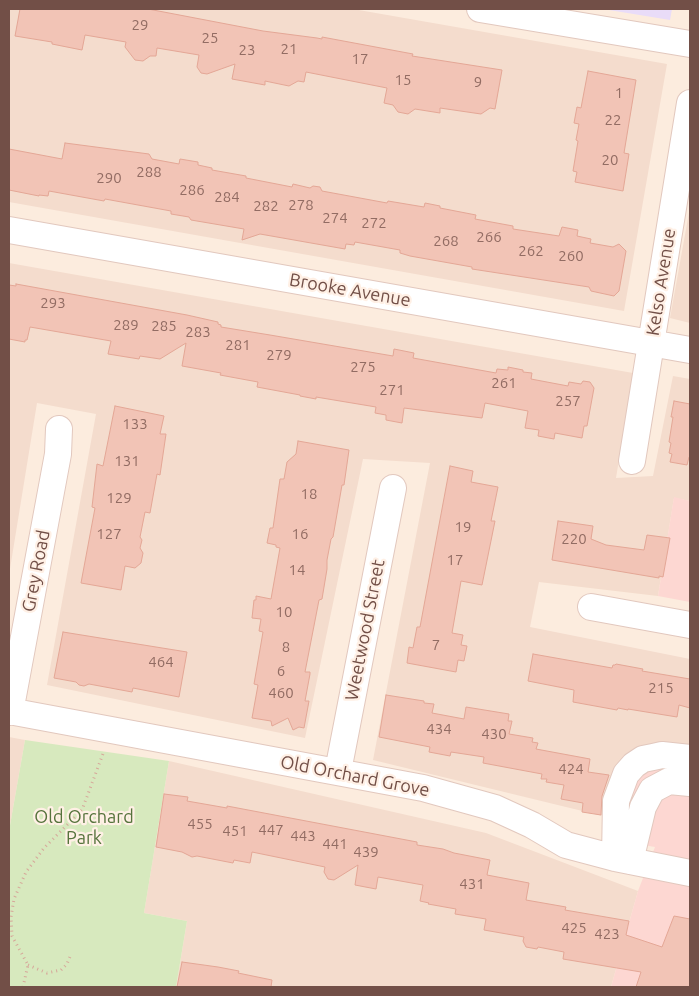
<!DOCTYPE html>
<html>
<head>
<meta charset="utf-8">
<style>
  body { margin:0 }
  #map { position:relative; width:699px; height:996px; overflow:hidden; background:#fcecde; font-family:Ubuntu,sans-serif }
  canvas { display:block }
  .frame { position:absolute; inset:0; border:10px solid #724f47; pointer-events:none }
</style>
</head>
<body>
<div id="map">
<canvas width="699" height="996"></canvas>
<div class="frame"></div>
</div>
<script>
const ctx = document.querySelector('canvas').getContext('2d');
ctx.lineJoin = 'round';
function paint(path, color) {
  ctx.fillStyle = color;
  ctx.fill(path, 'evenodd');
}
function shape(rows) {
  const path = new Path2D();
  for (const r of rows) {
    path.moveTo(r[0], r[1]);
    for (let i = 2; i < r.length; i += 2) path.lineTo(r[i], r[i + 1]);
  }
  return path;
}
function trace(path, color, width, dash) {
  ctx.strokeStyle = color;
  ctx.lineWidth = width;
  ctx.lineCap = dash ? 'butt' : 'round';
  ctx.setLineDash(dash || []);
  ctx.stroke(path);
}
function write(font, color, halo, rows, align = 'center') {
  ctx.font = font + ' Ubuntu,sans-serif';
  ctx.lineWidth = 4.5;
  ctx.setLineDash([]);
  ctx.textBaseline = 'middle';
  ctx.strokeStyle = halo;
  ctx.fillStyle = color;
  for (const [text, x, y, turn = 0] of rows) {
    ctx.save();
    ctx.translate(x, y);
    ctx.rotate((+turn || 0) * Math.PI / 180);
    ctx.textAlign = isNaN(turn) ? turn : align;
    if (halo) ctx.strokeText(text, 0, 0);
    ctx.fillText(text, 0, 0);
    ctx.restore();
  }
}
paint(shape([
  [9,9,353,9,667,64,624,311,9,202],
  [690,207,690,323,670,318],
  [9,263,633,373,616,478,653,476,673,376,690,379,690,501,674,498,658,596,539,582,530,627,690,659,690,754,607,817,373,760,430,463,363,459,305,738,47,685,96,414,37,403,9,575],
  [9,737,25,740,9,831],
  [169,761,486,833,638,891,611,987,176,987,187,921,144,913]
]), '#f4dccd');
paint(shape([
  [674,497,690,501,690,602,658,596],
  [690,754,690,987,611,987,638,891,655,847,625,842,629,769]
]), '#fdd7d2');
paint(shape([
  [603,9,672,9,670,20]
]), '#e9dcf8');
paint(shape([
  [25,740,169,761,144,913,187,921,176,987,9,987,9,831]
]), '#d7e9be');
const building = shape([
  [20,9,148,9,263,31,317,38,322,39,322,37,413,54,412,56,502,70,495,109,490,108,481,114,440,108,440,113,415,109,408,114,398,112,393,105,384,103,387,88,306,72,304,82,298,81,289,86,265,81,265,85,232,79,235,64,207,74,201,73,197,67,199,55,157,48,156,56,150,56,143,61,135,60,125,47,126,42,85,35,82,50,52,44,52,42,15,36,20,9],
  [588,71,636,80,624,153,629,154,623,191,575,182,577,172,573,171,578,141,576,140,579,124,574,123,577,107,581,108,588,71],
  [65,143,149,154,152,159,179,164,180,159,198,162,198,165,212,168,212,170,246,176,246,178,292,187,293,184,310,188,313,186,320,187,322,191,387,203,388,201,424,207,425,203,440,206,440,208,476,215,475,219,513,226,513,229,559,236,562,227,578,230,577,236,591,239,590,243,613,247,619,244,626,251,619,291,614,296,591,291,589,287,472,269,472,267,410,256,400,253,400,250,355,242,354,245,346,244,345,249,260,234,242,240,244,229,191,220,189,217,171,214,171,211,105,199,104,201,49,191,48,196,39,195,39,196,9,190,9,149,62,159,65,143],
  [16,284,187,315,218,322,218,324,221,325,221,327,270,335,393,356,394,349,414,353,413,358,496,373,497,369,508,370,508,367,523,370,523,372,532,373,531,379,568,386,569,382,581,384,583,381,590,382,594,388,587,426,584,426,582,438,555,433,554,439,538,436,539,430,525,428,528,411,485,403,482,418,404,408,402,423,386,420,386,415,375,413,376,407,316,397,316,399,300,396,300,395,257,387,258,382,220,375,221,373,182,366,186,343,160,359,140,356,139,359,108,354,111,341,30,327,27,340,25,340,25,342,9,339,9,285,16,286,16,284],
  [674,401,690,404,690,457,689,457,687,465,670,462,672,454,669,453,671,443,669,442,673,417,671,417,674,401],
  [115,406,164,416,160,434,166,434,160,475,157,474,150,513,145,512,140,537,142,540,140,548,143,553,141,563,135,568,125,566,121,590,81,583,95,508,92,507,97,464,103,466,115,406],
  [298,441,349,450,344,485,342,485,333,537,331,539,327,560,327,569,322,599,319,600,305,672,310,672,310,674,305,701,309,701,304,728,299,727,293,730,288,718,272,726,271,721,252,718,258,685,254,684,263,632,259,631,261,619,252,618,254,600,256,600,256,596,271,599,280,548,276,547,276,545,267,543,270,528,273,528,280,479,284,479,287,462,296,454,298,441],
  [450,466,473,471,471,482,498,487,491,521,495,521,482,585,461,581,452,633,463,635,461,645,467,646,464,661,458,660,456,672,407,663,409,647,413,648,417,627,420,627,450,466],
  [558,521,593,526,591,539,606,545,644,550,647,535,670,538,663,577,659,576,659,578,552,560,558,521],
  [63,632,187,652,179,697,133,688,132,692,89,684,84,686,79,685,76,682,54,678,63,632],
  [533,654,612,668,613,665,615,665,616,664,643,669,642,671,690,679,690,708,679,705,677,717,628,709,628,710,618,708,617,710,573,702,574,690,528,681,533,654],
  [386,695,424,701,424,703,434,704,432,713,464,719,466,707,509,714,508,721,512,721,509,734,533,738,532,742,538,743,536,749,590,759,588,772,609,775,602,796,601,815,582,812,583,803,561,799,564,785,546,782,547,779,541,779,542,774,483,763,484,757,451,752,450,756,429,752,430,747,379,737,386,695],
  [164,794,188,797,187,801,227,808,227,806,417,842,417,845,443,849,454,853,490,860,487,875,529,883,526,900,566,907,565,910,629,921,626,935,662,947,674,916,690,919,690,987,636,987,641,972,563,959,564,952,538,947,537,949,526,947,523,941,524,937,484,930,486,919,455,914,456,909,428,904,429,903,420,901,423,885,378,877,376,889,355,885,358,865,334,880,328,879,324,872,325,867,252,852,250,863,234,860,233,863,197,856,192,857,182,852,156,847,164,794],
  [182,962,218,967,239,971,238,973,272,980,271,987,177,987,182,962]
]);
paint(building, '#f2c4b6');
trace(building, '#e4a796', 1);
const minor = shape([
  [480,9,690,44],
  [9,230,690,350],
  [632,461,690,103],
  [591,607,690,625],
  [9,711,423,788,495,808,532,825,566,845,615,858,690,873],
  [10,712,58,454,59,429],
  [338,771,393,488],
  [615,858,616,801,626,774,634,765,643,759,653,757,662,755,690,758],
  [630,861,643,807,652,790,669,781,690,783]
]);
trace(minor, '#e2c8be', 28);
trace(shape([
  [28,965,47,973,61,970,67,964,71,954],
  [23,987,28,965,12,936,11,917,14,899,26,872,44,848,82,810,104,751]
]), '#d6a79a', 3, [1, 4]);
trace(minor, '#fff', 26);
write('15px', '#926c63', null, [
  ["29",140,25],
  ["25",210,38],
  ["21",289,49],
  ["23",247,50],
  ["17",360,59],
  ["15",403,80],
  ["9",478,82],
  ["1",619,93],
  ["22",613,120],
  ["20",610,160],
  ["288",149,172],
  ["290",109,178],
  ["286",192,190],
  ["284",227,197],
  ["278",301,205],
  ["282",266,206],
  ["274",335,218],
  ["272",374,223],
  ["266",489,237],
  ["268",446,241],
  ["262",531,251],
  ["260",571,256],
  ["293",53,303],
  ["289",126,325],
  ["285",164,326],
  ["283",198,332],
  ["281",238,345],
  ["279",279,355],
  ["275",363,367],
  ["261",504,383],
  ["271",392,390],
  ["257",568,401],
  ["133",135,424],
  ["131",127,461],
  ["18",309,494],
  ["129",119,498],
  ["19",463,527],
  ["127",109,534],
  ["16",300,534],
  ["220",574,539],
  ["17",455,560],
  ["14",297,570],
  ["10",284,612],
  ["7",436,645],
  ["8",286,647],
  ["464",161,662],
  ["6",281,671],
  ["215",661,688],
  ["460",281,693],
  ["434",439,729],
  ["430",494,734],
  ["424",571,769],
  ["455",200,824],
  ["447",271,830],
  ["451",235,831],
  ["443",303,836],
  ["441",335,844],
  ["439",366,852],
  ["431",472,884],
  ["425",574,928],
  ["423",607,934]
]);
write('18px', '#724f47', '#fff0e5', [
  ["Kelso Avenue",661,282,-81],
  ["Brooke Avenue",350,290,10],
  ["Grey Road",36,571,-79],
  ["Weetwood Street",365,630,-79],
  ["Old Orchard Grove",355,776,11]
]);
write('18px', '#56733c', '#fff0e5', [
  ["Old Orchard",84,817],
  ["Park",84,838]
]);
</script>
</body>
</html>
